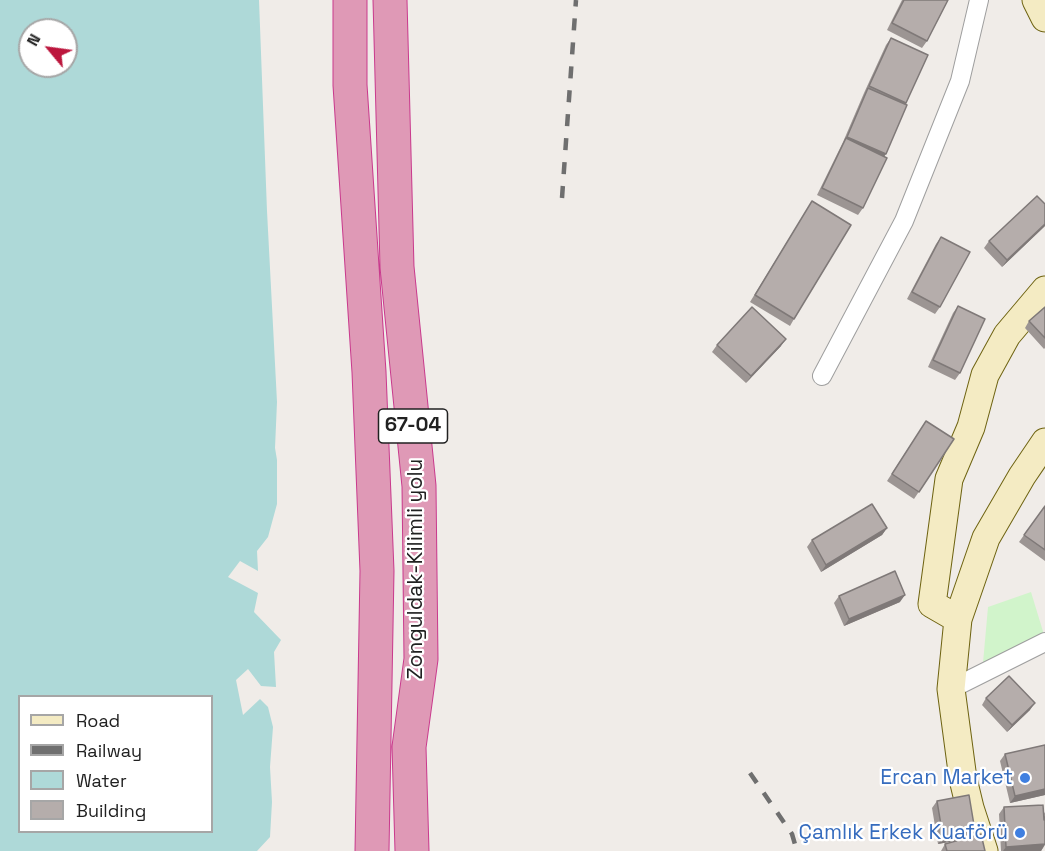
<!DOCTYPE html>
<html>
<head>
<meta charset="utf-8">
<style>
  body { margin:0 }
  #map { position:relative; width:1045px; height:851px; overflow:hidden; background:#f0ece8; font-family:"Space Grotesk",sans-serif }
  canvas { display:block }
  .legend { position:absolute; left:18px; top:695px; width:195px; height:138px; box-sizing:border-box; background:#fff; border:2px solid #a6a6a6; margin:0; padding:8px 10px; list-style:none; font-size:18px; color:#212121 }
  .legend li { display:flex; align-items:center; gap:12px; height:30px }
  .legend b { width:30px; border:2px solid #a6a6a6 }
  .north { position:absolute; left:18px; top:18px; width:60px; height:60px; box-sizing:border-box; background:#fff; border:2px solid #a6a6a6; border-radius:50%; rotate:299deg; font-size:16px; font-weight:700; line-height:24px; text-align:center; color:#212121 }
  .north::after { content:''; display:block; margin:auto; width:21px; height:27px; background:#bc163d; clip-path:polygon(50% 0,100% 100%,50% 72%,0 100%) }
</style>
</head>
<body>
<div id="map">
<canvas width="1045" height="851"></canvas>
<ul class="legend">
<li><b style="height:8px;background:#f4ebc3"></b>Road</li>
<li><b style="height:8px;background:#6f6f6f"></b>Railway</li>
<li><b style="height:16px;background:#aed9d8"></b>Water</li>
<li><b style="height:16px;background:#b5adab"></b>Building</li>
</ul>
<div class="north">N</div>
</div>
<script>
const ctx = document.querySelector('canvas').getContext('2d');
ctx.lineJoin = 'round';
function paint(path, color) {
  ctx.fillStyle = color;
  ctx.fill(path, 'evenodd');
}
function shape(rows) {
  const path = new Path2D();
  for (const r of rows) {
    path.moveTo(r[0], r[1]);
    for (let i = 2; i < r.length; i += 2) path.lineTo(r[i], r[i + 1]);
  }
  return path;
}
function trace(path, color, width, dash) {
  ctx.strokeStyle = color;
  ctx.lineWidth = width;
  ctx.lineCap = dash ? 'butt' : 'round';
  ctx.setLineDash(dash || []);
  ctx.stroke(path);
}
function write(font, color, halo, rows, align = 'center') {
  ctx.font = font + ' "Space Grotesk",sans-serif';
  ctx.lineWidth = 4.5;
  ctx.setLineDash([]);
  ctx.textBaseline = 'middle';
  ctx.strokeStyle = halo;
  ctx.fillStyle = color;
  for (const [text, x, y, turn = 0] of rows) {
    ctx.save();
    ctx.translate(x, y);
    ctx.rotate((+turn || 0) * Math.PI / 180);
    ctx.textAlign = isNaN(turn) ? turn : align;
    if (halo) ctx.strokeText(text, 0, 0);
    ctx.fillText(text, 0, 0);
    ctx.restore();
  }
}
paint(shape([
  [1031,592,1045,638,982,674,988,607]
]), '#d1f4cb');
paint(shape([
  [0,0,259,0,267,211,277,402,275,448,277,460,277,504,268,537,257,551,258,571,240,561,228,577,258,593,254,612,281,640,274,652,276,687,261,686,248,669,236,680,243,715,260,699,268,707,273,727,270,767,272,802,270,837,257,851,0,851],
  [30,30,66,30,66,66,30,66],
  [20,696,212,696,212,832,20,832]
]), '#aed9d8');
const street = shape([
  [822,376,904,221,960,81,979,0],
  [951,689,1045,642]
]);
const secondary = shape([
  [1036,0,1045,18],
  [958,619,932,604,949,479,971,427,985,375,1007,335,1045,290],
  [984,851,970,808,963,779,951,689,958,619,986,538,1022,476,1045,442]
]);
const highway = shape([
  [350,0,350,85,369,372,377,571,372,851],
  [390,0,397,267,419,486,421,659,409,747,412,851]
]);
trace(street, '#9e9e9e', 20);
trace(secondary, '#6e6311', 29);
trace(highway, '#c93a8d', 35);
trace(street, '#fff', 18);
trace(secondary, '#f4ebc3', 27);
trace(highway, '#df99b6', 33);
trace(shape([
  [562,198,576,0],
  [750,773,792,834,797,851]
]), '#6f6f6f', 4.5, [12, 12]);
paint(shape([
  [902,0,948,0,927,41,922,48,887,30],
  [891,38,928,55,905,104,863,208,858,215,817,195,843,142,864,93,886,45],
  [812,201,794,319,790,326,750,302],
  [1045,226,1002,267,984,248,989,241],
  [941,237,940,307,935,314,907,299,936,244],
  [958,306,960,373,955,380,928,367,953,313],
  [1045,307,1045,348,1044,349,1025,328,1029,321],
  [717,345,781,346,746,383,712,352],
  [926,421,954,439,914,499,887,481],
  [1045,506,1045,561,1019,542],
  [887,528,882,535,821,572,807,547,812,540],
  [839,596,900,602,844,626,834,603],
  [986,698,1030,710,1007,732,982,705],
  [1045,745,1045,795,1010,803,1000,761,1005,754],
  [937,801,975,831,972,836,985,851,941,851,945,844,955,841,938,844,932,808],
  [1004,807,1043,815,1045,812,1045,845,1041,851,1001,851,999,814]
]), '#9c9593');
paint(shape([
  [847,137,886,154,881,161,844,141],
  [1045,224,1045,226,1002,267,1007,260],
  [786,339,781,346,746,383,751,376],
  [887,528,882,535,821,572,826,565],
  [905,595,900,602,844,626,849,619],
  [1035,703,1030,710,1007,732,1012,725],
  [1045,789,1045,795,1010,803,1015,796],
  [975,831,970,838,938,844,943,837],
  [1045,844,1041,851,1003,851,1006,847]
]), '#7f7978');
const building = shape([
  [904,0,948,0,927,41,892,23,904,0],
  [891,38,928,55,906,103,869,86,891,38],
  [868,88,907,105,886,154,847,137,868,88],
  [846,138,887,158,863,208,822,188,846,138],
  [1037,196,1045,204,1045,224,1007,260,989,241,1037,196],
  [812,201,851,225,794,319,755,295,812,201],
  [941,237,970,252,940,307,912,292,941,237],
  [958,306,985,319,960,373,933,360,958,306],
  [752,307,786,339,751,376,717,345,752,307],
  [1045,307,1045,338,1029,321,1045,307],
  [926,421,954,439,919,492,892,474,926,421],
  [872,504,887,528,826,565,812,540,872,504],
  [1045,506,1045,550,1024,535,1045,506],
  [895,571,905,595,849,619,839,596,895,571],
  [1009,676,1035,703,1012,725,986,698,1009,676],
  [1045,745,1045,789,1015,796,1005,754,1045,745],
  [969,795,975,831,943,837,937,801,969,795],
  [1043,805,1044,820,1045,817,1045,844,1006,847,1004,807,1043,805],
  [981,834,985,851,947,851,945,844,981,834]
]);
paint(building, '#b5adab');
trace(building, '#7f7978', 1.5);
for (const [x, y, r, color] of [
  [1025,778,6,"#3f7fe0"],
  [1020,833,6,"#3f7fe0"]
]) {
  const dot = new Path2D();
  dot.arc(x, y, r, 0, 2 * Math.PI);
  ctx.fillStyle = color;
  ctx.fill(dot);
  trace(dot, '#fff', 2);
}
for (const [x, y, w] of [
  [413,426,69]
]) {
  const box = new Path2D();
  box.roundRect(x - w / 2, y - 17, w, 34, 4.5);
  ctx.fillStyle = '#fff';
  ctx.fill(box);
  trace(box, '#212121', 1.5);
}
write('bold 20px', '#212121', null, [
  ["67-04",413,426]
]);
write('21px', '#212121', '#fff', [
  ["Zonguldak-Kilimli yolu",416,569,-90]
]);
write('21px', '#366cbe', '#fff', [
  ["Ercan Market",1013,778],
  ["Çamlık Erkek Kuaförü",1008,833]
], 'right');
</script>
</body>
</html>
